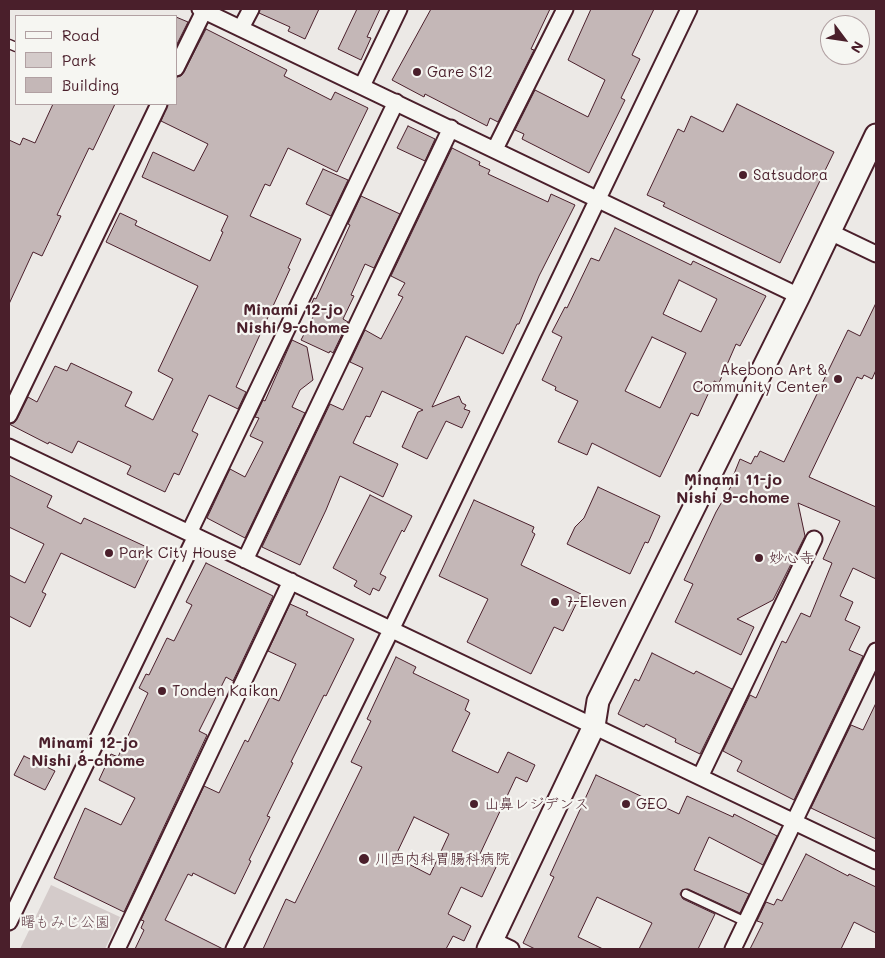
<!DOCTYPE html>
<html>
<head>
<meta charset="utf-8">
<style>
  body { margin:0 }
  #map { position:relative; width:885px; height:958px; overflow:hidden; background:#ece9e6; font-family:Mali,sans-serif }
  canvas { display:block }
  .frame { position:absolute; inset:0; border:10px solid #4a1f2b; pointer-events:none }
  .legend { position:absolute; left:15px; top:15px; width:162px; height:90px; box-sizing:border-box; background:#f6f6f2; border:1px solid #b1a0a2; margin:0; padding:6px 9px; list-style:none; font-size:15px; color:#4a1f2b }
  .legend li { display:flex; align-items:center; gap:10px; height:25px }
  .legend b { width:25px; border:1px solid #b1a0a2 }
  .north { position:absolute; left:820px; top:15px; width:50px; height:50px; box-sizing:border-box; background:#f6f6f2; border:1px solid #b1a0a2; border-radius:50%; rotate:121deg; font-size:14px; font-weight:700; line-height:20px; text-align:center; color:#4a1f2b }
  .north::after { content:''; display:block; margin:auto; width:18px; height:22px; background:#4a1f2b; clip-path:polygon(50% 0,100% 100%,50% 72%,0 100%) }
</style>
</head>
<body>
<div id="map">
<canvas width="885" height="958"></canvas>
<div class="frame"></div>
<ul class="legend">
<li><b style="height:6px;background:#f6f6f2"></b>Road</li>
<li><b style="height:14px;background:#d4cbca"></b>Park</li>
<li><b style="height:14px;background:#c4b7b7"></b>Building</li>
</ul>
<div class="north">N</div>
</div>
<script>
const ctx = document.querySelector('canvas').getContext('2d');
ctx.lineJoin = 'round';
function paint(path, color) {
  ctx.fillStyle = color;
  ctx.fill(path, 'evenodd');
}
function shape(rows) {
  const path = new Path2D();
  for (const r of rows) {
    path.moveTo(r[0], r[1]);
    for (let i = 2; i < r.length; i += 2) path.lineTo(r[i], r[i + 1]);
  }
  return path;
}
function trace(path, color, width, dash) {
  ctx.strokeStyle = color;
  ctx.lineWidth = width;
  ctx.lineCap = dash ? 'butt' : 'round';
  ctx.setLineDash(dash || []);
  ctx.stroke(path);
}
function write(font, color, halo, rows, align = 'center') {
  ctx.font = font + ' Mali,"Klee One",sans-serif';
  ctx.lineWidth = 4.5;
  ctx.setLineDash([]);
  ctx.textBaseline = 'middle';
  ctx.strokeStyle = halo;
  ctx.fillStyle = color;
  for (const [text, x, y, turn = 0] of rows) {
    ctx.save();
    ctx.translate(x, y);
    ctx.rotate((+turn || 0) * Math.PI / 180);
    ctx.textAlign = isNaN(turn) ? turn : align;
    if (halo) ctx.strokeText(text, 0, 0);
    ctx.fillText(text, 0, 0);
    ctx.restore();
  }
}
paint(shape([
  [51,885,120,917,105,949,20,949]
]), '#d4cbca');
const building = shape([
  [260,9,319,9,305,39,288,31,290,27,259,13,260,9],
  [357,9,380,9,367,37,371,38,361,60,338,49,357,9],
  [431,9,550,9,531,49,534,50,498,122,490,118,487,126,425,94,424,97,392,80,431,9],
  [591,9,654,9,632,55,640,59,621,98,625,100,589,173,522,139,524,134,515,130,535,90,588,117,605,80,568,60,591,9],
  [176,17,188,22,176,46,176,17],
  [206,29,287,70,284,76,331,100,335,92,368,108,337,172,288,148,270,186,265,184,250,216,301,239,288,268,290,269,236,387,246,392,238,409,209,395,192,431,198,434,179,475,174,473,165,492,127,474,131,466,78,441,72,453,49,442,48,444,9,424,14,423,17,419,28,397,37,402,55,366,67,371,71,363,132,392,125,406,153,420,173,379,158,371,198,286,106,242,120,213,137,221,135,225,210,261,223,232,221,231,228,216,142,177,153,152,194,171,208,144,161,121,168,104,176,104,176,77,181,76,184,72,206,29],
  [53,104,115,104,93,150,89,148,57,215,61,216,42,256,33,252,9,304,9,140,20,145,23,138,35,143,53,104],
  [737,104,834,152,780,263,663,206,665,203,647,195,678,129,684,132,691,116,723,132,737,104],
  [408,126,435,139,425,161,397,148,408,126],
  [452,148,480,162,479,165,490,170,488,174,548,202,551,194,575,205,539,276,519,324,517,324,503,354,466,336,432,407,459,396,462,403,466,405,464,409,470,411,462,428,446,421,427,459,402,447,418,412,423,410,382,391,370,417,366,416,353,443,398,464,383,497,340,476,326,510,300,565,262,547,330,404,343,410,363,368,350,362,365,330,381,339,403,297,398,295,405,283,391,276,452,148],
  [323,169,348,180,331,216,306,204,323,169],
  [361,196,400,214,374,268,365,264,351,295,354,296,343,319,348,322,333,353,330,351,329,353,301,340,314,315,308,312,314,298,316,299,350,225,348,224,361,196],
  [615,228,691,265,693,261,766,296,740,346,736,344,719,383,714,381,698,416,691,413,660,477,592,443,587,455,558,442,578,401,555,390,556,387,542,380,562,337,552,332,565,307,567,308,591,258,599,261,615,228],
  [679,280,717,299,701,332,663,314,679,280],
  [652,337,686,353,660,408,625,391,652,337],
  [876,303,876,370,872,379,864,375,862,379,857,377,809,477,876,507,876,579,853,568,840,596,853,602,845,620,860,627,849,650,863,656,794,800,737,771,742,761,723,751,750,695,756,698,782,641,786,643,801,613,810,617,832,563,823,559,840,521,798,503,805,536,773,600,737,619,754,627,741,655,675,622,693,584,684,580,716,512,737,476,734,474,740,459,751,464,755,456,757,457,760,451,784,462,848,330,860,336,876,303],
  [292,340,307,347,313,380,300,390,292,407,305,413,245,538,207,518,230,469,245,477,263,442,250,436,259,418,255,417,263,400,265,401,292,340],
  [9,475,52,496,47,507,81,524,84,518,153,550,135,588,61,553,42,592,46,594,30,627,9,616,9,575,25,583,44,544,9,527,9,475],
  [598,487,660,516,648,543,645,542,630,574,567,544,575,527,584,518,598,487],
  [370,495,412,516,404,532,402,530,380,574,386,577,379,591,373,588,370,595,354,586,357,581,333,568,370,495],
  [474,500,534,527,532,532,535,534,521,565,581,594,563,631,554,627,531,674,467,642,488,599,439,576,474,500],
  [206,563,273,596,233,681,226,677,199,731,207,735,124,912,54,878,85,808,121,825,135,798,99,780,111,754,118,757,148,693,139,688,146,674,149,675,167,638,174,641,192,605,186,602,206,563],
  [290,604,308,612,306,615,354,639,326,696,324,695,291,762,293,763,267,816,270,817,249,860,251,861,235,894,193,873,192,876,188,874,165,920,223,949,135,949,144,930,141,928,144,921,141,920,204,786,219,793,245,740,248,742,270,697,279,701,296,664,268,651,290,604],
  [652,653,694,674,696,671,732,689,700,754,675,742,676,739,646,724,644,727,618,714,635,679,639,681,652,653],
  [396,657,416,667,413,673,469,700,465,710,470,713,452,751,498,773,508,752,535,765,527,782,516,777,480,854,498,863,482,897,461,887,448,914,471,926,464,941,453,936,446,949,263,949,286,899,295,903,362,767,351,762,371,721,367,719,396,657],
  [414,817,449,834,430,875,395,857,414,817],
  [876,703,876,839,811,808,851,725,863,730,876,703],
  [24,756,55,771,45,790,14,775,24,756],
  [596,775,679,814,687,796,733,817,734,814,777,836,763,865,709,837,694,870,749,894,740,913,688,889,682,890,680,894,683,899,715,914,698,949,639,949,652,923,597,897,578,937,603,949,535,949,523,943,554,877,550,875,596,775],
  [806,854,848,876,849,874,876,887,876,933,854,922,841,949,750,949,763,923,757,921,766,902,774,905,777,899,782,901,806,854]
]);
paint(building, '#c4b7b7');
trace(building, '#4a1f2b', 1);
const lane = shape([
  [9,44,16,47],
  [686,894,746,922]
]);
const street = shape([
  [200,9,799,296],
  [241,28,251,9],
  [176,68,204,11],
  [362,86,399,9],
  [495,149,565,9],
  [830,232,876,254],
  [9,415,159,104],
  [9,447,876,861],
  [189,533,396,102],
  [245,560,451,128],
  [700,777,814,539],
  [9,922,196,536],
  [492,940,511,949],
  [117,949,291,581],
  [234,949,391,630,689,9],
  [733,949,876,651]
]);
const secondary = shape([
  [488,949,594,726,598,701,799,296,876,135]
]);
trace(lane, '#4a1f2b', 11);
trace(street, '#4a1f2b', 19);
trace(secondary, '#4a1f2b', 25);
trace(lane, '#f6f6f2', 8);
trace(street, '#f6f6f2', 15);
trace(secondary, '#f6f6f2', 21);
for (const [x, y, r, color] of [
  [417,72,5,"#4a1f2b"],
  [743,175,5,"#4a1f2b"],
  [838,379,5,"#4a1f2b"],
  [109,553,5,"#4a1f2b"],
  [759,558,5,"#4a1f2b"],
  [555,602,5,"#4a1f2b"],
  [162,691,5,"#4a1f2b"],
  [474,804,5,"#4a1f2b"],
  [626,804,5,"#4a1f2b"],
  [364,859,6,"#4a1f2b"]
]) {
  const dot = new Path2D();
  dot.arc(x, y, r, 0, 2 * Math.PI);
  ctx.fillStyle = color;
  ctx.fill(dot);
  trace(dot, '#f6f6f2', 2);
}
write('15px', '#4a1f2b', '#f6f6f2', [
  ["Gare S12",427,72],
  ["Satsudora",753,175],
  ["Akebono Art &",828,370,"right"],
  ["Community Center",828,387,"right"],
  ["Park City House",119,553],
  ["妙心寺",769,558],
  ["7-Eleven",565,602],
  ["Tonden Kaikan",172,691],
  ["山鼻レジデンス",484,804],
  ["GEO",636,804],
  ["川西内科胃腸科病院",375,859]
], 'left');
write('15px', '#6c4a53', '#f6f6f2', [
  ["曙もみじ公園",65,922]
]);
write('bold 16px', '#4a1f2b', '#f6f6f2', [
  ["Minami 12-jo",293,310],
  ["Nishi 9-chome",293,328],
  ["Minami 11-jo",733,480],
  ["Nishi 9-chome",733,498],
  ["Minami 12-jo",88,743],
  ["Nishi 8-chome",88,761]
]);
</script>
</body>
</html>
